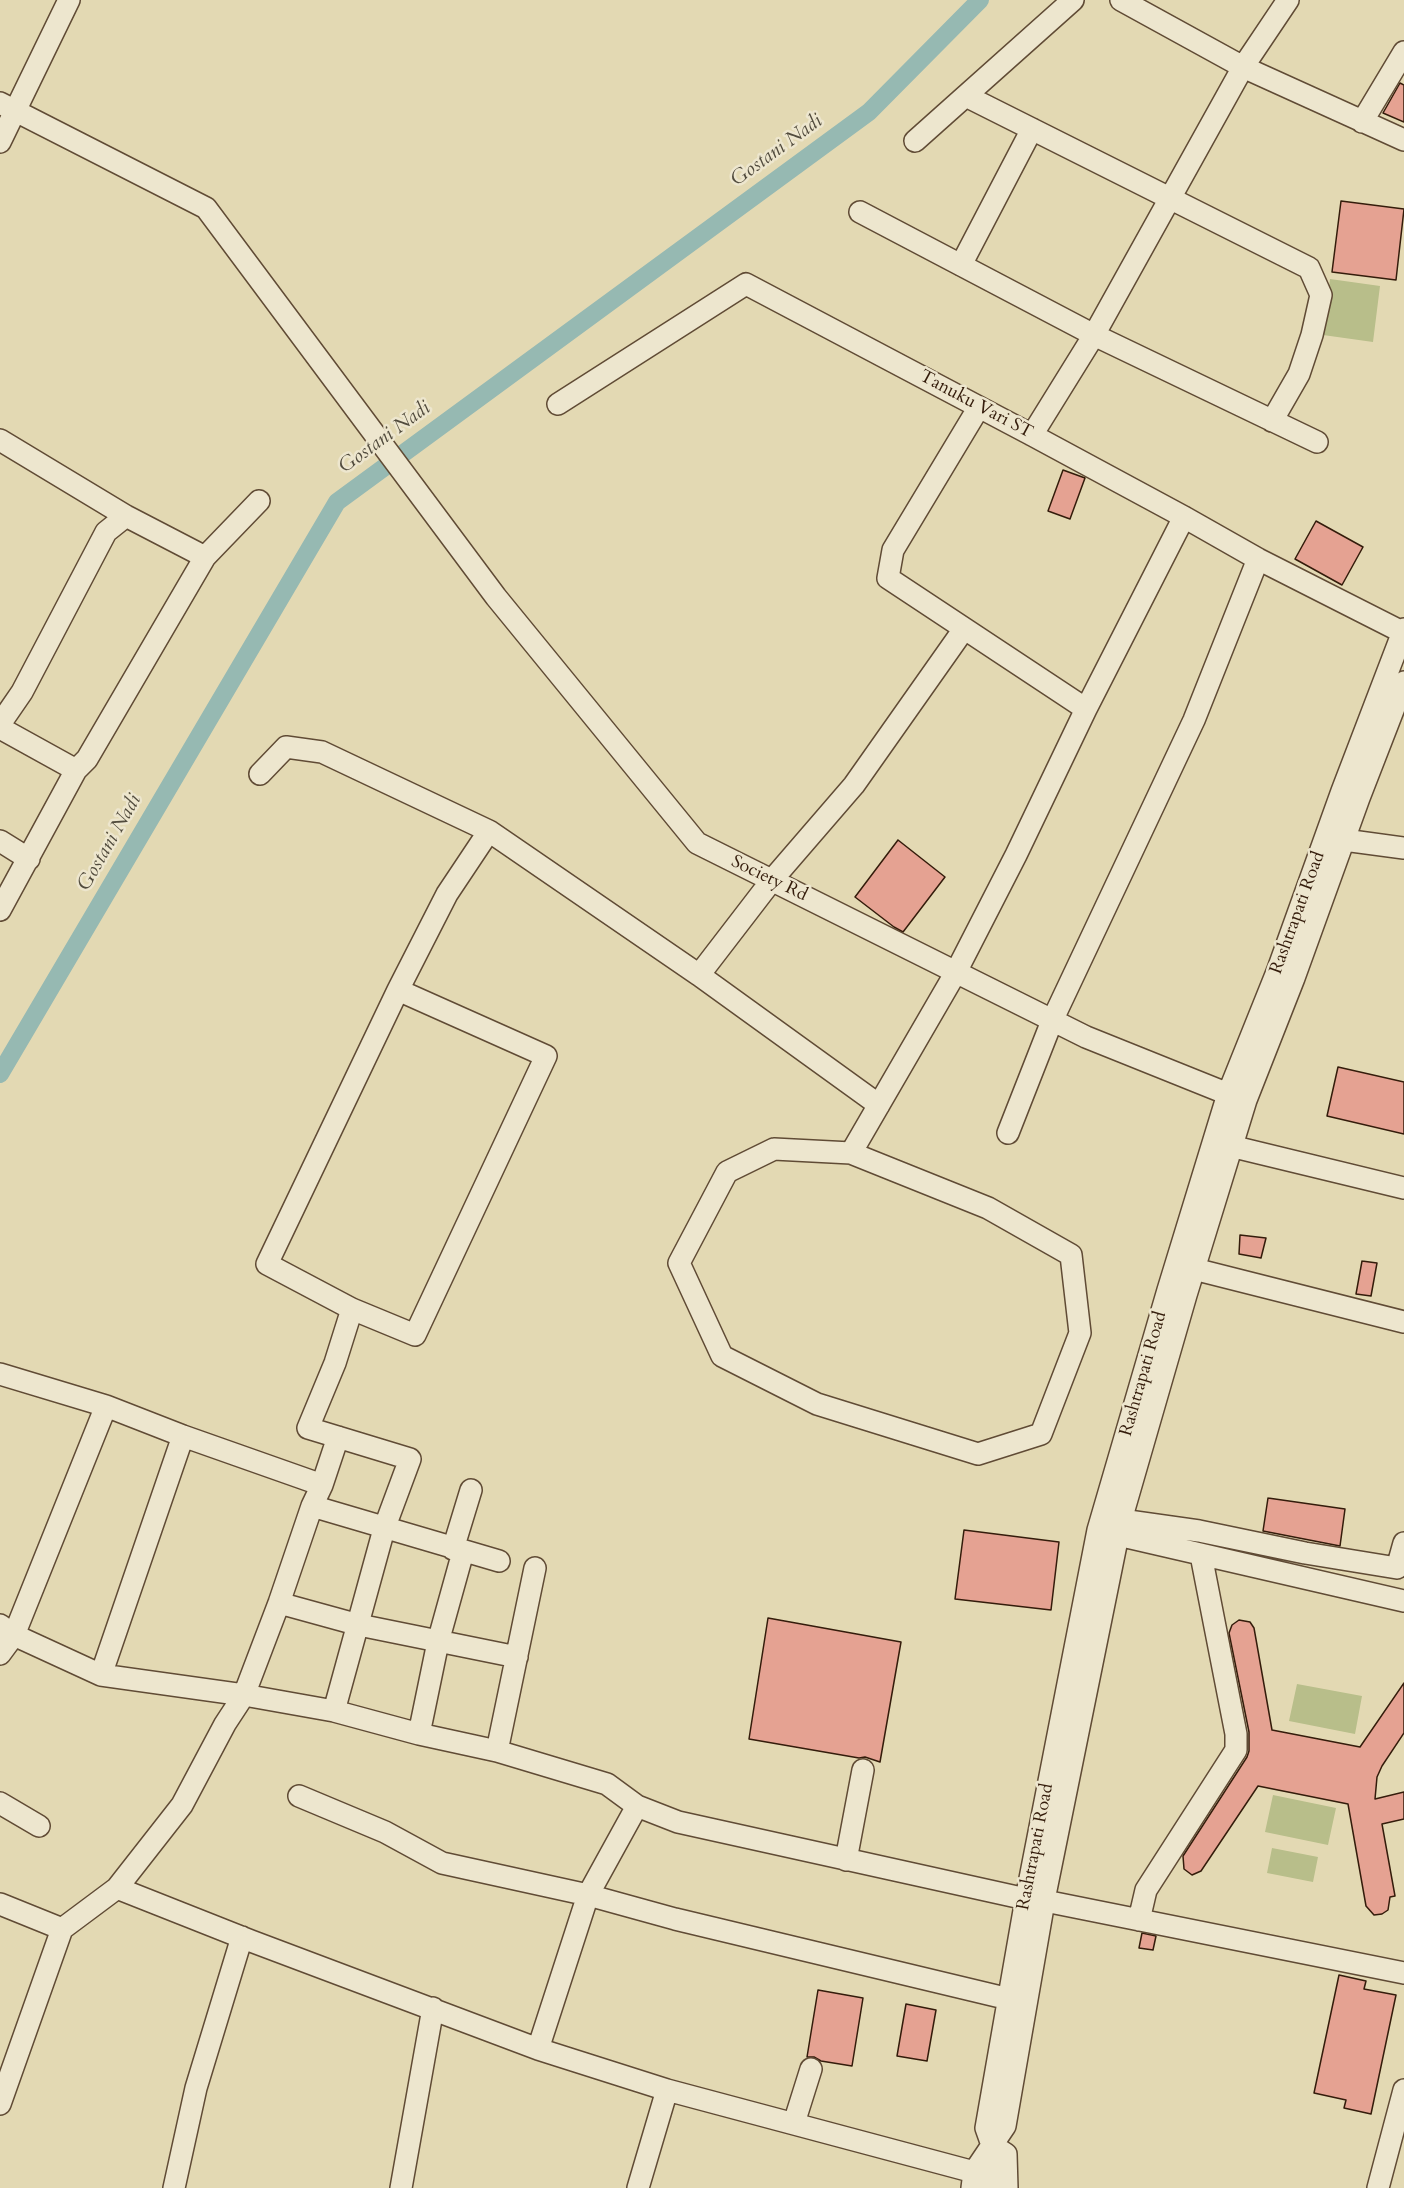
<!DOCTYPE html>
<html>
<head>
<meta charset="utf-8">
<style>
  body { margin:0 }
  canvas { display:block; background:#e3d9b3 }
</style>
</head>
<body>
<canvas width="1404" height="2188"></canvas>
<script>
const ctx = document.querySelector('canvas').getContext('2d');
ctx.lineJoin = 'round';
function paint(path, color) {
  ctx.fillStyle = color;
  ctx.fill(path, 'evenodd');
}
function shape(rows) {
  const path = new Path2D();
  for (const r of rows) {
    path.moveTo(r[0], r[1]);
    for (let i = 2; i < r.length; i += 2) path.lineTo(r[i], r[i + 1]);
  }
  return path;
}
function trace(path, color, width, dash) {
  ctx.strokeStyle = color;
  ctx.lineWidth = width;
  ctx.lineCap = dash ? 'butt' : 'round';
  ctx.setLineDash(dash || []);
  ctx.stroke(path);
}
function write(font, color, halo, rows, align = 'center') {
  ctx.font = font + ' Cardo,serif';
  ctx.lineWidth = 5;
  ctx.setLineDash([]);
  ctx.textBaseline = 'middle';
  ctx.strokeStyle = halo;
  ctx.fillStyle = color;
  for (const [text, x, y, turn = 0] of rows) {
    ctx.save();
    ctx.translate(x, y);
    ctx.rotate((+turn || 0) * Math.PI / 180);
    ctx.textAlign = isNaN(turn) ? turn : align;
    if (halo) ctx.strokeText(text, 0, 0);
    ctx.fillText(text, 0, 0);
    ctx.restore();
  }
}
paint(shape([
  [1330,279,1380,286,1373,342,1323,335],
  [1297,1684,1362,1696,1355,1734,1289,1721],
  [1273,1795,1336,1808,1328,1845,1265,1832],
  [1272,1848,1318,1857,1313,1882,1267,1873]
]), '#b8be8a');
trace(shape([
  [0,1074,337,502,869,112,980,0]
]), '#96b9b2', 18);
const building = shape([
  [1400,83,1404,85,1404,122,1383,113,1400,83],
  [1341,201,1404,209,1396,280,1332,272,1341,201],
  [1063,470,1085,478,1070,519,1048,511,1063,470],
  [1316,521,1363,547,1342,585,1295,559,1316,521],
  [898,840,945,877,903,932,894,927,855,897,898,840],
  [1338,1067,1404,1082,1404,1134,1327,1116,1338,1067],
  [1240,1235,1266,1238,1261,1258,1239,1254,1240,1235],
  [1362,1261,1377,1263,1371,1296,1356,1294,1362,1261],
  [1268,1498,1345,1509,1340,1546,1263,1531,1268,1498],
  [964,1530,1059,1542,1051,1610,955,1599,964,1530],
  [768,1618,901,1642,880,1762,865,1757,859,1758,749,1739,768,1618],
  [1239,1620,1250,1622,1254,1628,1272,1730,1360,1747,1404,1683,1404,1733,1382,1766,1377,1777,1375,1799,1404,1792,1404,1819,1382,1824,1395,1896,1390,1897,1388,1910,1382,1914,1374,1915,1366,1906,1348,1804,1258,1786,1201,1871,1192,1875,1184,1869,1183,1856,1247,1757,1249,1751,1249,1732,1229,1633,1232,1625,1239,1620],
  [1142,1933,1156,1936,1153,1950,1139,1948,1142,1933],
  [1339,1975,1366,1981,1364,1989,1396,1995,1371,2114,1344,2108,1346,2100,1314,2093,1339,1975],
  [818,1990,863,1998,852,2066,821,2061,814,2057,807,2057,818,1990],
  [906,2004,936,2010,927,2061,897,2056,906,2004]
]);
paint(building, '#e5a292');
trace(building, '#341c0b', 1.5);
const minor = shape([
  [1121,0,1243,67,1404,140],
  [966,96,1309,268,1321,295,1312,335,1299,374,1272,421],
  [0,103,206,208,496,597,697,843,1086,1037,1228,1094],
  [1362,122,1404,52],
  [915,141,1073,0],
  [0,142,69,0],
  [860,212,1094,335,1317,442],
  [961,265,1032,129],
  [558,404,746,284,1032,435,1184,517,1258,559,1404,633],
  [979,407,893,550,888,578,1086,709],
  [1032,435,1094,335,1243,67,1288,0],
  [0,440,126,516,205,557],
  [0,724,22,692,106,532,126,516],
  [0,728,76,770],
  [260,774,286,747,322,752,489,831,699,975,772,880,854,785,964,629],
  [1344,840,1404,848],
  [0,841,29,859],
  [0,910,76,770,87,759,205,557,259,501],
  [699,975,879,1105],
  [398,990,546,1056,415,1335,352,1309,267,1264,398,990,447,894,489,831],
  [1008,1133,1052,1021,1194,720,1258,559],
  [1218,1143,1404,1188],
  [774,1149,851,1153,988,1208,1071,1255,1080,1333,1041,1434,978,1454,817,1404,722,1356,679,1263,727,1172,774,1149],
  [851,1153,956,972,1016,855,1086,709,1184,517],
  [1194,1269,1404,1322],
  [0,1374,106,1406,183,1436,322,1485],
  [312,1506,499,1561],
  [1121,1520,1199,1531,1305,1553,1397,1568,1404,1543],
  [1105,1532,1404,1601],
  [453,1549,471,1490],
  [279,1603,359,1625,517,1657],
  [0,1625,14,1635,101,1675,244,1695,334,1711,419,1734,497,1751,607,1784,637,1806,678,1822,1026,1899],
  [0,1654,14,1635,106,1406],
  [101,1675,183,1436],
  [334,1711,384,1529,410,1459,308,1428,335,1363,352,1309],
  [419,1734,438,1642,463,1552],
  [497,1751,535,1568],
  [299,1796,385,1832,442,1863,588,1895,675,1919,1009,1999],
  [0,1803,39,1826],
  [846,1860,863,1770],
  [117,1888,251,1941,538,2049,667,2090,974,2172],
  [1045,1901,1404,1973],
  [0,1904,62,1929],
  [1139,1920,1146,1890,1236,1750,1236,1734,1201,1555],
  [538,2049,588,1895,637,1806],
  [0,2104,62,1929,117,1888,182,1805,225,1724,244,1695,279,1603,312,1506,322,1485,338,1437],
  [794,2123,811,2069],
  [992,2145,1006,2154,1007,2188],
  [174,2188,196,2088,242,1937],
  [401,2188,433,2008],
  [638,2188,667,2090],
  [972,2188,974,2172,1005,2126,1046,1890,1121,1520,1186,1295,1246,1100,1294,978,1359,798,1404,682],
  [988,2188,992,2145,986,2128,1026,1899,1098,1530,1168,1290,1228,1094,1277,972,1342,791,1404,629],
  [1378,2188,1404,2090]
]);
trace(minor, '#604b35', 24);
trace(minor, '#ede6ce', 21);
write('18px', '#341c0b', '#ede6ce', [
  ["Tanuku Vari ST",976,405,28],
  ["Society Rd",769,879,26],
  ["Rashtrapati Road",1298,913,-70],
  ["Rashtrapati Road",1144,1374,-74],
  ["Rashtrapati Road",1036,1847,-79]
]);
write('italic 20px', '#514b3d', '#ede6ce', [
  ["Gostani Nadi",777,151,-36],
  ["Gostani Nadi",385,438,-36],
  ["Gostani Nadi",110,843,-60]
]);
</script>
</body>
</html>
